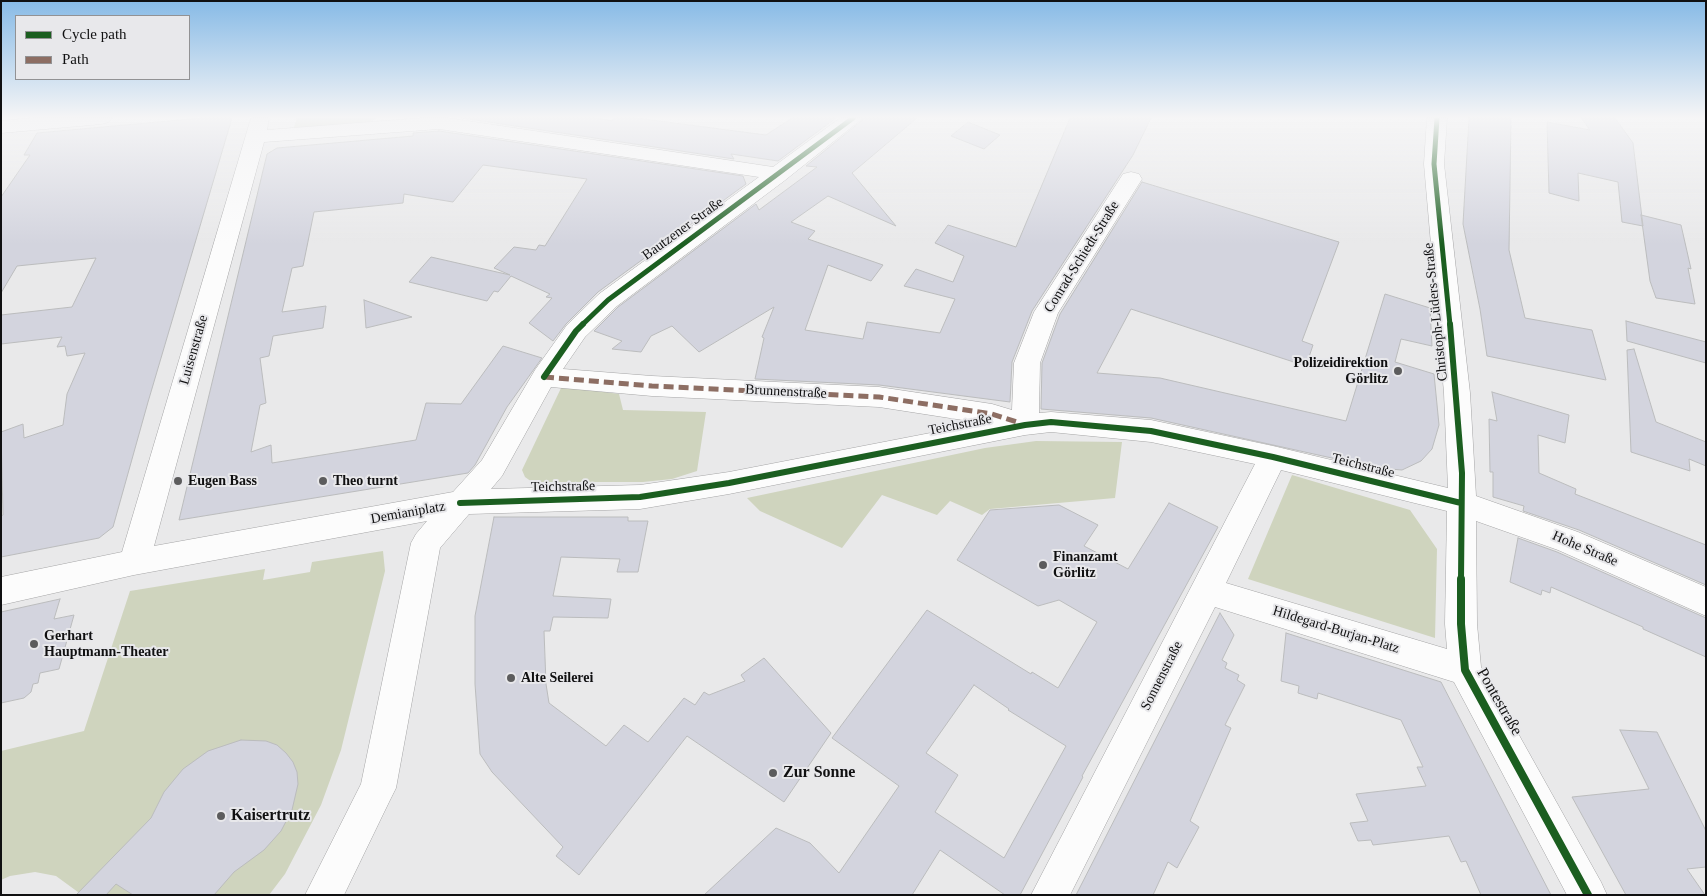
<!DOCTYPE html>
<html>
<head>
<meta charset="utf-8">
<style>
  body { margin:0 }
  #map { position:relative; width:1707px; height:896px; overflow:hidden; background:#e9e9ea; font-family:Georgia,serif }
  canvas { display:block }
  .frame { position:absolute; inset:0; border:2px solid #101011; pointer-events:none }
  .legend { position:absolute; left:15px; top:15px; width:175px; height:65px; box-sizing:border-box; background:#e8e8eb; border:1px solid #929294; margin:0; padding:6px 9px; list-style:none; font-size:15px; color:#101011 }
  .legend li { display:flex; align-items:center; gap:10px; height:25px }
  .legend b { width:25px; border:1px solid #929294 }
</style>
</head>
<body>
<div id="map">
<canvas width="1707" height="896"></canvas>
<div class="frame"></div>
<ul class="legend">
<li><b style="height:6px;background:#1b5e20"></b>Cycle path</li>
<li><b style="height:6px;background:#8d6e63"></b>Path</li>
</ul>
</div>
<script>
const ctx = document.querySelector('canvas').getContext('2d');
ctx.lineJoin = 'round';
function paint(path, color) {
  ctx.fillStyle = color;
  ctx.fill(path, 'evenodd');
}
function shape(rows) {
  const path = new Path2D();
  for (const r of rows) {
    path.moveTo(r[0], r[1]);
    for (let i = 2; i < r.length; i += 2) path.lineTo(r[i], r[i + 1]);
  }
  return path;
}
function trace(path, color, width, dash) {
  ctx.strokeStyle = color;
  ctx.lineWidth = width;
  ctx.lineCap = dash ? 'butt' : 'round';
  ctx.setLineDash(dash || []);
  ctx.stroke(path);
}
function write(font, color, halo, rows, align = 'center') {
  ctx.font = font + ' Georgia,serif';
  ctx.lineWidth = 4;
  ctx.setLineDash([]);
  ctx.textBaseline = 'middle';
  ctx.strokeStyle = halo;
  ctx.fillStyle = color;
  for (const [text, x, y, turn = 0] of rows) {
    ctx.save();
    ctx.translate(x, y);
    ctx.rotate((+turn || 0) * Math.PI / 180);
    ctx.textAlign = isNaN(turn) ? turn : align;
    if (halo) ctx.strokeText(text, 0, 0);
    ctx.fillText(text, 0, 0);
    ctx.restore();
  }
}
paint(shape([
  [297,118,377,118,367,123,293,130],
  [562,386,619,394,623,410,706,412,697,471,672,479,643,482,532,482,525,477,522,470],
  [1036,441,1122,442,1115,498,990,509,982,515,950,501,937,515,882,495,842,548,760,511,747,498,985,448],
  [1292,475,1410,510,1437,549,1435,638,1248,579],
  [383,551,385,571,341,750,321,805,285,874,269,895,82,895,56,876,35,872,10,876,1,880,1,751,84,731,130,591,265,569,263,580,310,572,312,562]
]), '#cfd4be');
const building = shape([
  [202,118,232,118,148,402,113,527,99,538,1,557,1,516,3,515,1,432,23,424,24,438,63,425,67,394,85,353,67,356,65,346,57,347,62,337,1,344,1,315,72,307,96,258,17,266,1,293,1,197,30,155,24,155,37,133,202,118],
  [462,118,596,118,612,121,614,118,636,118,766,135,792,118,836,118,778,161,731,154,734,159,462,118],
  [865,118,917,118,852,173,896,226,828,196,791,222,815,231,808,239,883,265,871,281,828,265,805,330,863,339,867,322,940,333,955,299,904,286,916,269,953,282,964,256,935,243,948,225,1016,247,1070,118,1151,118,1133,155,1032,311,1012,362,1010,402,879,385,755,379,764,338,762,337,774,307,699,352,672,326,651,336,641,352,612,349,622,341,594,331,618,307,756,204,759,210,817,167,806,166,865,118],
  [1469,118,1511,118,1509,250,1525,318,1592,330,1606,380,1487,356,1480,309,1463,224,1469,118],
  [1581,118,1615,118,1633,143,1643,226,1622,222,1618,182,1578,173,1579,201,1549,193,1547,122,1590,130,1581,118],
  [968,122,1000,135,984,149,951,136,968,122],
  [439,131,743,176,746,184,598,292,566,324,553,341,529,323,552,298,546,297,550,294,511,276,498,292,494,291,487,301,409,282,431,257,510,275,494,268,514,247,536,250,539,245,545,246,587,179,483,165,453,202,404,194,403,203,314,212,303,266,292,268,282,312,326,306,323,328,273,336,269,356,260,358,266,403,260,405,251,452,271,445,272,463,416,440,426,403,461,404,503,346,542,358,507,407,475,465,468,473,179,520,267,154,277,148,413,136,413,133,439,131],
  [1142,182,1339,242,1302,341,1313,345,1306,366,1131,309,1097,373,1160,378,1346,421,1385,294,1430,308,1432,346,1401,339,1395,362,1434,374,1439,425,1432,449,1421,461,1402,470,1377,468,1151,418,1041,409,1042,363,1060,314,1142,182],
  [1641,215,1681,225,1691,269,1688,268,1695,304,1656,298,1650,281,1641,215],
  [364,300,412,317,366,328,364,300],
  [1626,321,1706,342,1706,363,1627,341,1626,321],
  [1634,349,1656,422,1706,442,1706,466,1689,459,1690,471,1631,452,1627,350,1634,349],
  [1492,392,1569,415,1565,443,1538,435,1539,473,1576,489,1575,494,1706,545,1706,585,1579,530,1523,511,1524,506,1493,497,1493,472,1490,472,1489,419,1497,421,1492,392],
  [1169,503,1218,527,1082,776,1083,777,1020,895,1005,895,940,850,912,895,704,895,776,828,810,843,839,873,899,786,832,738,927,610,1031,674,1032,672,1058,688,1097,622,1059,600,1038,606,957,560,990,510,1059,505,1098,525,1084,546,1128,569,1169,503],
  [974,685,1009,709,1008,710,1066,746,1004,858,935,812,958,775,926,753,974,685],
  [494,517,628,517,628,521,648,521,638,572,617,572,620,559,561,557,553,596,611,599,608,618,553,617,550,631,544,631,546,684,549,703,606,746,624,725,648,742,684,698,695,705,704,692,709,695,745,681,741,675,764,658,831,733,784,802,687,736,579,875,556,856,563,847,492,772,480,754,475,684,475,616,494,517],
  [1518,538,1557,552,1706,618,1706,657,1643,629,1643,627,1551,587,1550,593,1542,590,1541,595,1510,582,1518,538],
  [60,599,54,619,74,615,59,669,40,673,38,683,33,684,31,692,24,698,1,703,1,612,60,599],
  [1220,613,1234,635,1222,660,1227,663,1225,668,1239,675,1237,680,1245,685,1225,725,1231,728,1190,821,1199,827,1177,868,1168,862,1153,895,1076,895,1220,613],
  [1286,633,1441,682,1551,895,1481,895,1466,861,1461,862,1449,836,1373,845,1371,840,1358,841,1350,823,1368,821,1356,794,1426,786,1417,767,1423,767,1401,720,1318,693,1317,699,1298,693,1299,686,1281,681,1286,633],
  [1620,730,1657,732,1706,831,1706,867,1687,869,1705,895,1626,895,1572,797,1649,789,1620,730],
  [241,740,266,741,277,745,286,753,293,762,297,772,298,784,292,810,281,831,264,850,234,872,214,895,133,895,116,884,106,895,76,895,151,818,164,792,183,769,208,751,241,740]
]);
paint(building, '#d3d4de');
trace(building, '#bbbcbd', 1);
const minor = shape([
  [31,118,112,118,109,122,102,124,1,133,1,121,31,118],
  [251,118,269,118,267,130,422,118,448,118,773,167,840,118,863,118,784,181,617,306,585,337,563,369,652,376,879,387,992,404,1012,410,1014,363,1034,312,1123,174,1131,172,1139,174,1142,179,1058,313,1040,363,1039,413,1051,412,1151,420,1273,446,1448,488,1444,393,1424,164,1427,118,1447,118,1444,164,1470,393,1476,496,1578,532,1706,587,1706,616,1558,550,1476,521,1477,624,1481,667,1601,882,1607,895,1567,895,1454,682,1215,607,1070,895,1031,895,1255,464,1151,442,1051,432,1025,435,729,494,640,509,469,514,440,548,396,788,390,800,344,895,305,895,361,784,411,543,416,534,427,521,134,575,1,605,1,577,122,552,251,118],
  [439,129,759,177,599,294,567,325,535,370,482,460,453,492,154,546,264,142,439,129],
  [551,387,652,396,879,407,982,423,729,472,640,485,491,489,502,476,551,387],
  [1281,470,1447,511,1445,624,1447,649,1226,583,1281,470]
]);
trace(minor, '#a5a5a6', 1);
paint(minor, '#fcfcfc');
trace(shape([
  [544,377,652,386,879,397,992,414,1020,423]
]), '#8d6e63', 5, [10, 5]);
trace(shape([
  [1437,118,1434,164,1450,325],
  [582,325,608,300,853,118]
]), '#1b5e20', 5);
trace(shape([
  [1450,324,1462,473,1461,580],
  [544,377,576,331,583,324],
  [460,503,640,497,729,483,1025,425,1051,422,1151,431,1273,457,1461,503]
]), '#1b5e20', 6);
trace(shape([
  [1461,579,1461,624,1465,670,1588,895]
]), '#1b5e20', 8);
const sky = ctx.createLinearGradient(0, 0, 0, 244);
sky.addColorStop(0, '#87bae6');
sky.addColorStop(0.48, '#f5f5f6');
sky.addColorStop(1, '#f5f5f600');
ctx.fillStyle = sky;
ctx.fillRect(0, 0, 1707, 244);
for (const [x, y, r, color] of [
  [1398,371,5,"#5c5c5d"],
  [178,481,5,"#5c5c5d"],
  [323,481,5,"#5c5c5d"],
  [1043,565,5,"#5c5c5d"],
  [34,644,5,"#5c5c5d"],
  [511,678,5,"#5c5c5d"],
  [773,773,5,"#5c5c5d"],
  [221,816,5,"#5c5c5d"]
]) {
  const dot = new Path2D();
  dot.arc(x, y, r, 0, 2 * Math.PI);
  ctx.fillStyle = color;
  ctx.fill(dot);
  trace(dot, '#e8e8eb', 2);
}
write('14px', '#101011', '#e8e8eb', [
  ["Bautzener Straße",683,229,-36],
  ["Conrad-Schiedt-Straße",1082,257,-58],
  ["Christoph-Lüders-Straße",1436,312,-96],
  ["Luisenstraße",194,350,-74],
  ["Brunnenstraße",786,392,3],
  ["Teichstraße",960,425,-11],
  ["Teichstraße",1363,466,14],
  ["Teichstraße",563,487,-1],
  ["Demianiplatz",408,513,-10],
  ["Hohe Straße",1585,549,23],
  ["Hildegard-Burjan-Platz",1336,630,17],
  ["Sonnenstraße",1162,676,-63]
]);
write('bold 14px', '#101011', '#e8e8eb', [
  ["Polizeidirektion",1388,363,"right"],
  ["Görlitz",1388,379,"right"],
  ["Eugen Bass",188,481],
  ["Theo turnt",333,481],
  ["Finanzamt",1053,557],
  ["Görlitz",1053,573],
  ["Gerhart",44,636],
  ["Hauptmann-Theater",44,652],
  ["Alte Seilerei",521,678]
], 'left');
write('16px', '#101011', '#e8e8eb', [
  ["Pontestraße",1499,702,60]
]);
write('bold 16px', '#101011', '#e8e8eb', [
  ["Zur Sonne",783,773],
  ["Kaisertrutz",231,816]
], 'left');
</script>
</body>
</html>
